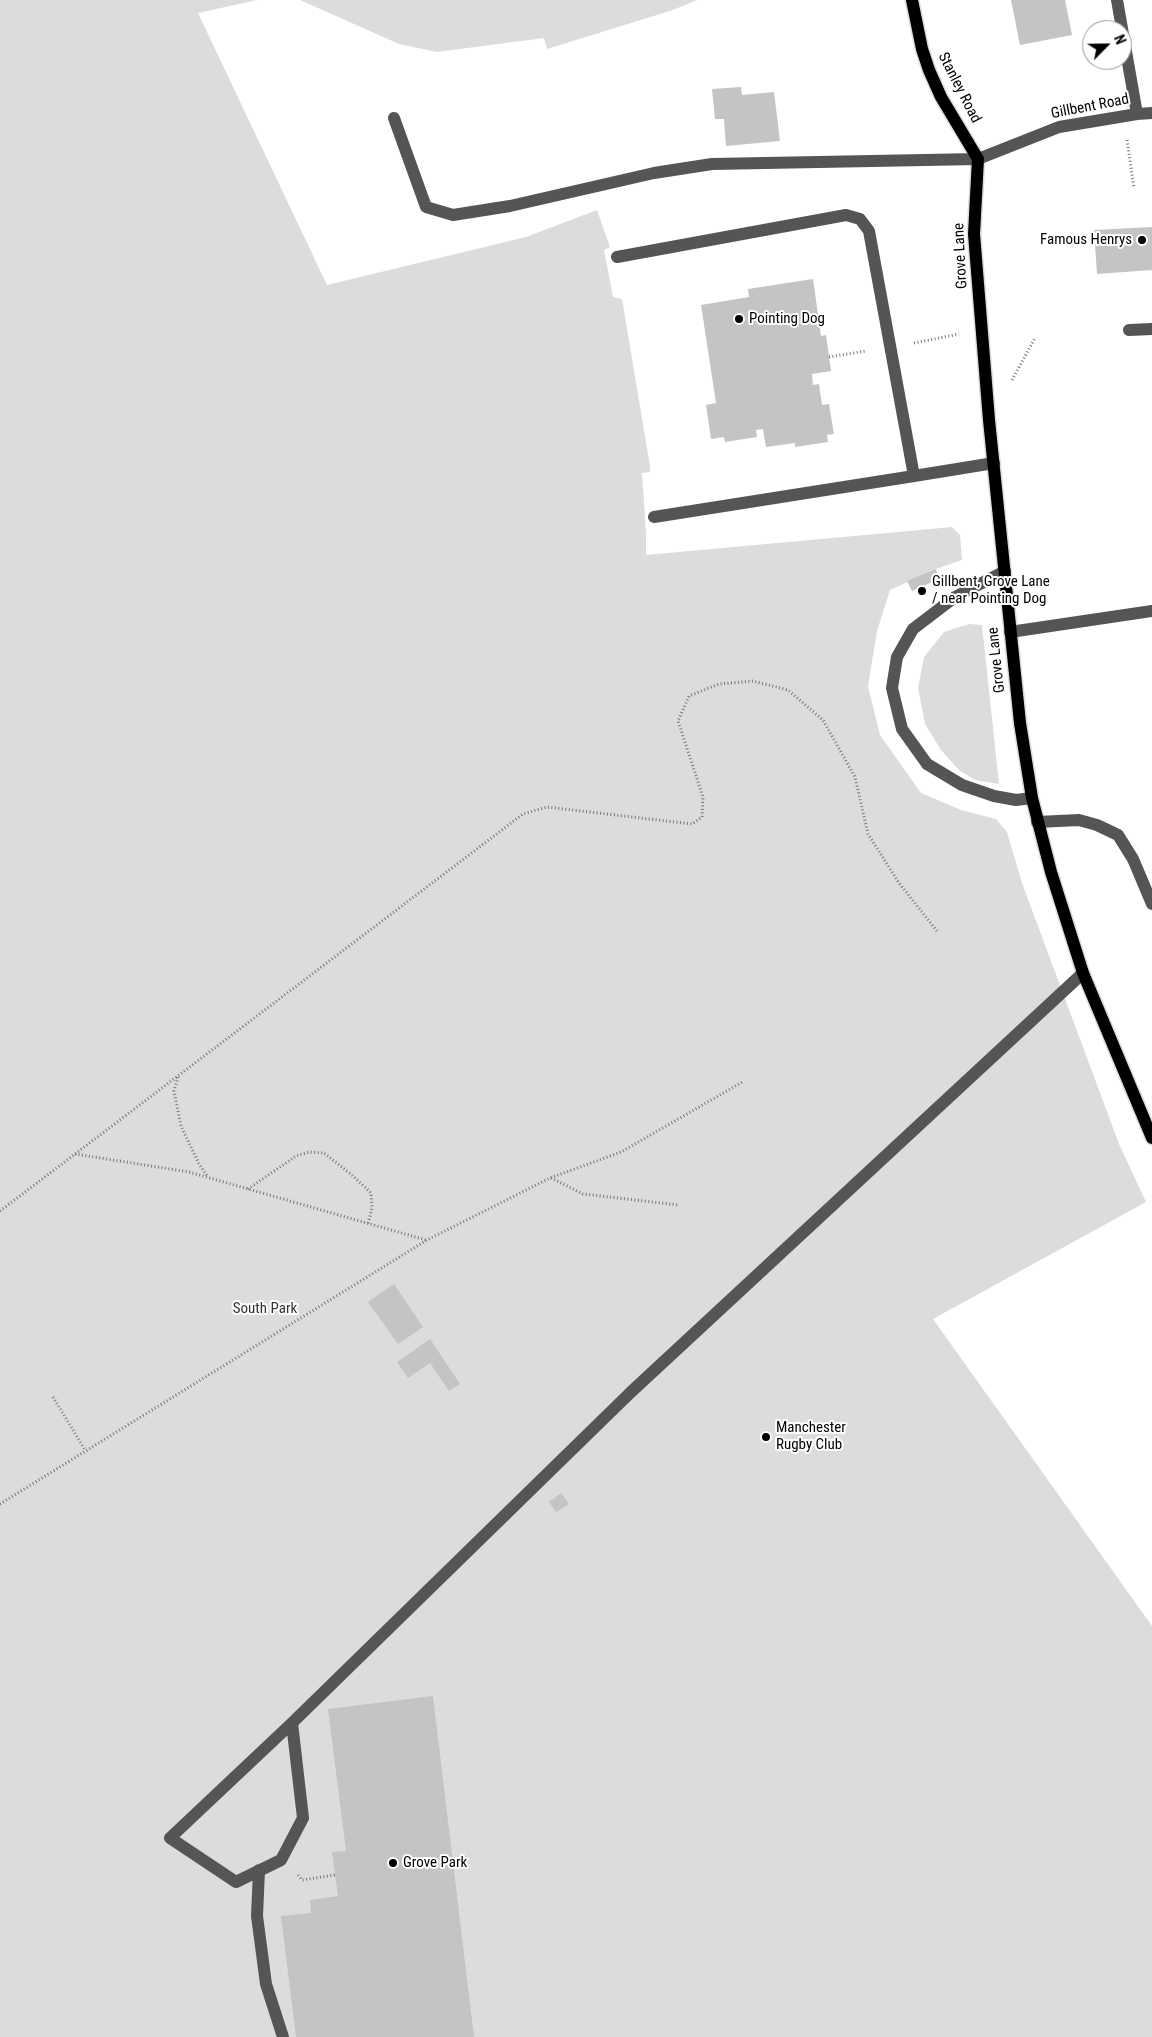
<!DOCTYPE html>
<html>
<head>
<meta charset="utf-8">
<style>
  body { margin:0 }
  #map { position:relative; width:1152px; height:2037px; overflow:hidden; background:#fff; font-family:"Roboto Condensed",sans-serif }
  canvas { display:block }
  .north { position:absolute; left:1082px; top:20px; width:50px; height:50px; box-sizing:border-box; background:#fff; border:1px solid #999; border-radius:50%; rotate:67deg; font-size:14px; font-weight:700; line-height:20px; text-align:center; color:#000 }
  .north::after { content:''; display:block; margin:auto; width:18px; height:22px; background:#000; clip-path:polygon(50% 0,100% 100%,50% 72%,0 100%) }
</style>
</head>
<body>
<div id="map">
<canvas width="1152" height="2037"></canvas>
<div class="north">N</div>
</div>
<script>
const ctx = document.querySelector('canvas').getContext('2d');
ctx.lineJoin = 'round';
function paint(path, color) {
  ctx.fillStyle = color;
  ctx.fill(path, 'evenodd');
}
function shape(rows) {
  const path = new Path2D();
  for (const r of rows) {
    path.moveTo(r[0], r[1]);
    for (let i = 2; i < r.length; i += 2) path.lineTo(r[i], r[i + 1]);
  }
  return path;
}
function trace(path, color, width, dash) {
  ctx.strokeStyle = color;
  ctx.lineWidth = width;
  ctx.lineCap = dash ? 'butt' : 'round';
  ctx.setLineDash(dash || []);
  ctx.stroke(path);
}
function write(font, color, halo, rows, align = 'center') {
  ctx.font = font + ' "Roboto Condensed",sans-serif';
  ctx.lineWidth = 4;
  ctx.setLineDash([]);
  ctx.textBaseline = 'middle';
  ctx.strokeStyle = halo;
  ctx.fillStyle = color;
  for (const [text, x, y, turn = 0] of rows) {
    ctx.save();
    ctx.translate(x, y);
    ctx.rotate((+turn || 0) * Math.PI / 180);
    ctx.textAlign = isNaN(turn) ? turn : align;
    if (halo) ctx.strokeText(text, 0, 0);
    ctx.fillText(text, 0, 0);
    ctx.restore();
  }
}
paint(shape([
  [0,0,257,0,198,13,327,285,526,237,597,210,610,247,604,250,613,297,622,299,650,466,650,472,642,473,646,533,646,555,952,527,960,535,962,560,936,569,890,590,877,631,868,686,880,735,921,793,961,810,996,819,1007,832,1022,883,1119,1144,1146,1202,933,1319,1152,1626,1152,2037,0,2037],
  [300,0,697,0,673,10,547,49,544,38,437,52,399,44],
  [969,624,982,625,999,784,975,780,959,770,941,750,925,724,918,688,924,657,944,632]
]), '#dcdcdc');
paint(shape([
  [1011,0,1065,0,1072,35,1020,45],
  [741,87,742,95,774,92,780,141,726,146,724,119,715,119,712,89],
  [1152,227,1152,270,1097,274,1094,230],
  [813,279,821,336,826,335,831,371,812,374,813,385,819,384,822,405,829,404,834,434,827,435,828,442,795,447,795,443,766,447,763,429,756,430,757,437,725,442,724,437,711,439,706,405,716,403,701,305,749,297,748,289],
  [936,569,939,579,912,591,907,581],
  [394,1284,423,1327,398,1344,368,1302],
  [430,1339,460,1384,449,1391,430,1363,408,1378,397,1362],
  [561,1493,569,1504,556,1512,549,1502],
  [433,1696,474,2037,296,2037,281,1916,311,1913,310,1900,338,1896,332,1852,346,1851,328,1709]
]), '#c4c4c4');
const major = shape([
  [912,0,922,49,929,70,941,97,978,159,974,234,989,420,1020,723,1032,798,1051,872,1083,973,1152,1138]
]);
trace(major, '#dbdbdb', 15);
trace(shape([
  [1127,140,1134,188],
  [914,343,959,334],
  [829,357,866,351],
  [1012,380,1035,338],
  [178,1077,174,1091,181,1126,199,1164,208,1177],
  [75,1154,189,1172,426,1240],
  [551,1178,583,1194,679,1205],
  [248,1189,296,1156,309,1152,324,1153,352,1175,371,1193,372,1208,368,1224],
  [0,1211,523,814,547,807,692,824,702,817,703,797,678,721,689,696,719,684,753,681,788,690,823,720,855,777,868,834,899,883,937,931],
  [53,1397,85,1450],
  [0,1504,427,1240,550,1178,621,1152,744,1081],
  [298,1875,302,1880,335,1875]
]), '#777', 3, [1, 2.5]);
trace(shape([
  [1117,0,1137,114],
  [394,118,426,207,453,215,510,206,654,173,712,164,978,159,1059,127,1137,114,1152,113],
  [617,257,846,215,860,219,869,231,914,476,994,463],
  [1129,330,1152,329],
  [654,517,914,476],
  [1005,571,955,597,913,629,897,657,892,688,902,729,927,764,962,785,994,796,1016,800,1032,798],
  [1010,632,1152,611],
  [1037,822,1079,820,1097,825,1118,835,1133,859,1152,904],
  [292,1723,303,1818,281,1860,236,1882,170,1838,292,1723,631,1392,1083,973],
  [259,1870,257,1916,266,1984,283,2037]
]), '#555', 12);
trace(major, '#000', 12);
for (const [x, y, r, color] of [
  [1142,240,5,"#000"],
  [739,319,5,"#000"],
  [922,591,5,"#000"],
  [766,1437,5,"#000"],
  [393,1863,5,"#000"]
]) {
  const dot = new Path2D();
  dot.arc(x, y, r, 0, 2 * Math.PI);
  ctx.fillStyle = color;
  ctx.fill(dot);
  trace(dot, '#fff', 2);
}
write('15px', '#000', '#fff', [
  ["Stanley Road",959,88,63],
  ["Gillbent Road",1090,107,-11],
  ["Grove Lane",961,256,-93],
  ["Grove Lane",997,660,-96]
]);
write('15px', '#000', '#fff', [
  ["Famous Henrys",1132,240,"right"],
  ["Pointing Dog",749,319],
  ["Gillbent, Grove Lane",932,582],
  ["/ near Pointing Dog",932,599],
  ["Manchester",776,1428],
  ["Rugby Club",776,1445],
  ["Grove Park",403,1863]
], 'left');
write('15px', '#333', '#fff', [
  ["South Park",265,1309]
]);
</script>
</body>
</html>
